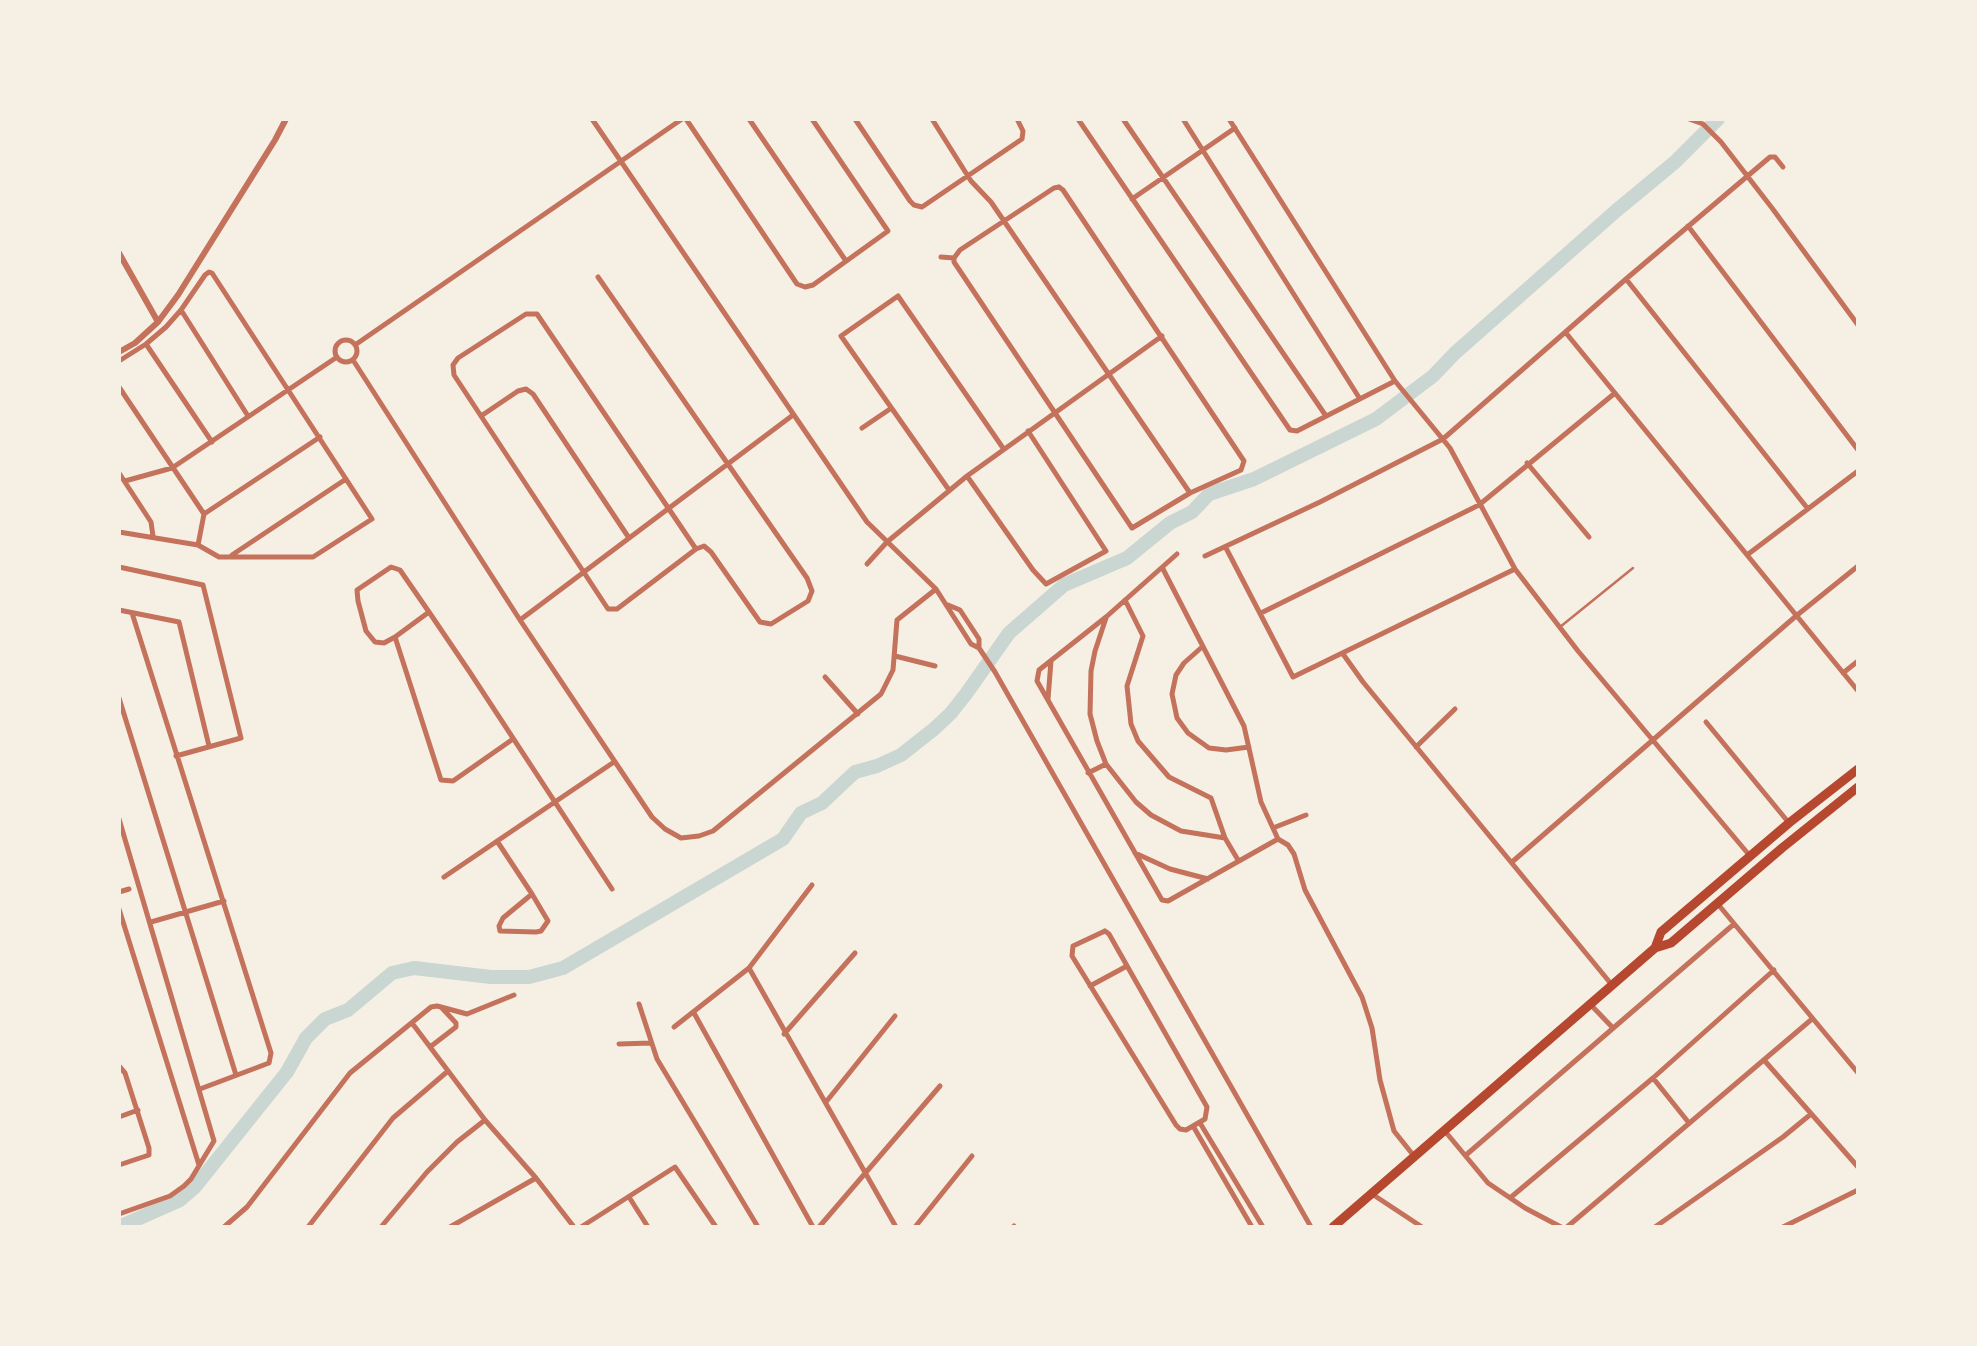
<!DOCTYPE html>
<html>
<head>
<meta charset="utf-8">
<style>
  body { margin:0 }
  #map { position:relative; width:1977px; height:1346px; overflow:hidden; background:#f6efe4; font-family:Montserrat,sans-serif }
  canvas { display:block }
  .frame { position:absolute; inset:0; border:121px solid #f6efe4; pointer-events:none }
</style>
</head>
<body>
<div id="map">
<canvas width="1977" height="1346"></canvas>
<div class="frame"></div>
</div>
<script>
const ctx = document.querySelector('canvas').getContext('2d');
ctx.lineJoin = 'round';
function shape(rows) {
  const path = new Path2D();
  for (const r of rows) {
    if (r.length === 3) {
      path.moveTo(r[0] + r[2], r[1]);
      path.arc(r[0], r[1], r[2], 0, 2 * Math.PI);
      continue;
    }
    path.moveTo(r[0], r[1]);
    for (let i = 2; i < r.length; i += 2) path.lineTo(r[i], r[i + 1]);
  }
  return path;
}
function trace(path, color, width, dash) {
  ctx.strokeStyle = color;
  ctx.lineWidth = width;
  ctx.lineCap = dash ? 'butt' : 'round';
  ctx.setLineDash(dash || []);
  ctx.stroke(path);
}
trace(shape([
  [119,1227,180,1200,195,1187,287,1072,306,1038,325,1019,348,1010,392,973,414,968,491,977,529,977,563,968,783,839,801,813,822,803,855,772,877,766,901,755,934,729,951,713,966,694,1009,633,1064,585,1127,558,1170,523,1192,512,1209,494,1254,479,1376,419,1433,376,1455,353,1617,210,1675,162,1718,119]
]), '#c9d6d2', 14);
trace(shape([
  [1560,627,1633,568]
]), '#c5725c', 2.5);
trace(shape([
  [592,119,867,522,936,589,971,644,979,648],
  [686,119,797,284,805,287,813,285,888,231,812,119],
  [749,119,846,261],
  [855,119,910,201,914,205,922,207,1022,139,1023,131,1017,119],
  [932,119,971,181,991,202,1190,493],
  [1078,119,1290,430,1297,431,1395,381],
  [1123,119,1326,416],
  [1183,119,1360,399],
  [1229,119,1395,381,1450,448,1515,569,1578,651,1750,856],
  [1689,119,1703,124,1721,142,1772,208,1858,325],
  [1059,187,1063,190,1244,461,1241,470,1190,493,1132,528,954,262,954,258,960,250,1054,188,1059,187],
  [1132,199,1235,128],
  [1688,226,1858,450],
  [941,257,954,258],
  [598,277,807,578,812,591,808,601,771,624,760,622,711,552,704,546,696,549,617,609,608,609,454,375,453,365,458,358,526,314,537,314,696,549],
  [1626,279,1808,509],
  [181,310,248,416],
  [1566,333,1858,691],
  [346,351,11],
  [146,344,212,442],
  [355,345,682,119],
  [353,360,520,620,652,817,665,829,681,838,699,836,713,831,881,694,893,670,897,620,936,589],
  [119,361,146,344,166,327,181,310,205,275,209,272,212,273,372,519,313,557,219,557,198,545,119,532],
  [119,387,204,514],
  [481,416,518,391,526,389,533,394,629,538],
  [862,428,890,409],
  [1527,463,1589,537],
  [119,473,151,522,153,536],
  [967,476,1033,570,1046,584,1106,551,1028,431],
  [125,481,172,468,337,357],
  [949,490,841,336,898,296,1003,448],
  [198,545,204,514,320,437],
  [1226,548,1293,677,1515,569],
  [1177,554,1106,617,1039,670,1037,681,1162,900,1168,901,1278,839],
  [232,555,346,479],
  [1747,555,1858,471],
  [1205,556,1320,502,1443,439,1626,279,1770,157,1775,157,1783,167],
  [867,564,887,542,967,476,1162,336],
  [119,567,203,585,241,738,176,756],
  [1163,569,1244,726,1261,802,1278,839,1288,845,1294,854,1305,890,1362,997,1372,1028,1380,1080,1394,1131,1414,1156],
  [1125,600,1143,636,1127,686,1131,724,1138,741,1169,777,1211,798,1225,838,1238,860],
  [948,605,960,610,979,639,979,648,995,672,1311,1227],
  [119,610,179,622,209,746],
  [429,612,395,637,384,643,375,642,366,631,358,601,357,590,391,567,400,570,429,612,469,671,612,889],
  [132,613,271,1053,269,1063,200,1089],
  [1261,613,1479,505,1615,393],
  [1106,618,1095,651,1091,671,1090,714,1097,741,1106,764,1136,802,1151,815,1181,831,1225,838],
  [520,620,793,415],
  [395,637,441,780,453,781,513,739],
  [1202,647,1184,663,1176,675,1172,694,1177,718,1188,733,1209,748,1226,750,1249,747],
  [1343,654,1363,682,1612,985],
  [895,656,935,666],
  [1843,673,1858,661],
  [825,677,858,714],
  [119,698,236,1075],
  [1048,699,1051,661],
  [1706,722,1789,823],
  [1416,747,1455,709],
  [1088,773,1106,764],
  [119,819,214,1141,191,1179,184,1186,170,1196,119,1214],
  [1273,828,1306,815],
  [497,841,532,894,548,921,541,931,536,932,500,931,499,926,503,918,532,894],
  [1135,853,1170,869,1208,879],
  [1512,862,1796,616,1858,566],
  [444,877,614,762],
  [119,892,129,889],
  [1717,903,1858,1073],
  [119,909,199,1165],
  [151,922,224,901],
  [1105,931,1109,934,1207,1107,1205,1119,1193,1126,1186,1130,1180,1129,1176,1125,1072,956,1073,946,1105,931],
  [749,968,896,1227],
  [1090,986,1127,966],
  [639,1004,657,1059,758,1227],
  [1590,1004,1613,1028],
  [441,1007,467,1014,514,995],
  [694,1013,813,1227],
  [412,1023,485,1120,536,1178,574,1227],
  [674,1027,749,968,812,885],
  [784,1034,855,953],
  [619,1044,651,1043],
  [1764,1060,1858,1167],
  [119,1066,125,1073,149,1148,149,1155,119,1165],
  [1653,1078,1689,1123],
  [826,1102,895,1016],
  [119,1117,138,1110],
  [1200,1123,1263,1227],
  [1193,1126,1252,1227],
  [1444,1130,1488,1183,1525,1208,1561,1227],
  [1466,1155,1734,924],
  [1372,1194,1422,1227],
  [629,1197,648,1227],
  [1510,1198,1653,1078,1774,970],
  [224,1227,247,1207,350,1073,431,1007,437,1006,441,1007,456,1023,456,1027,430,1047],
  [308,1227,393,1118,448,1071],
  [381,1227,427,1172,457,1142,485,1120],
  [450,1227,536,1178],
  [581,1227,675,1167,716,1227],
  [819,1227,940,1086],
  [915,1227,972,1156],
  [1013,1227,1014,1226],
  [1567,1227,1812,1019],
  [1655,1227,1783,1137,1811,1114],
  [1783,1227,1858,1190]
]), '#c5725c', 5);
trace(shape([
  [119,253,158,322],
  [119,352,135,343,158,322,178,295,275,140,286,119]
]), '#c5725c', 6);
trace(shape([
  [1655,948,1661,932,1789,823,1858,769],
  [1333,1227,1655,948,1671,943,1782,848,1858,787]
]), '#b5482f', 9);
</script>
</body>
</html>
